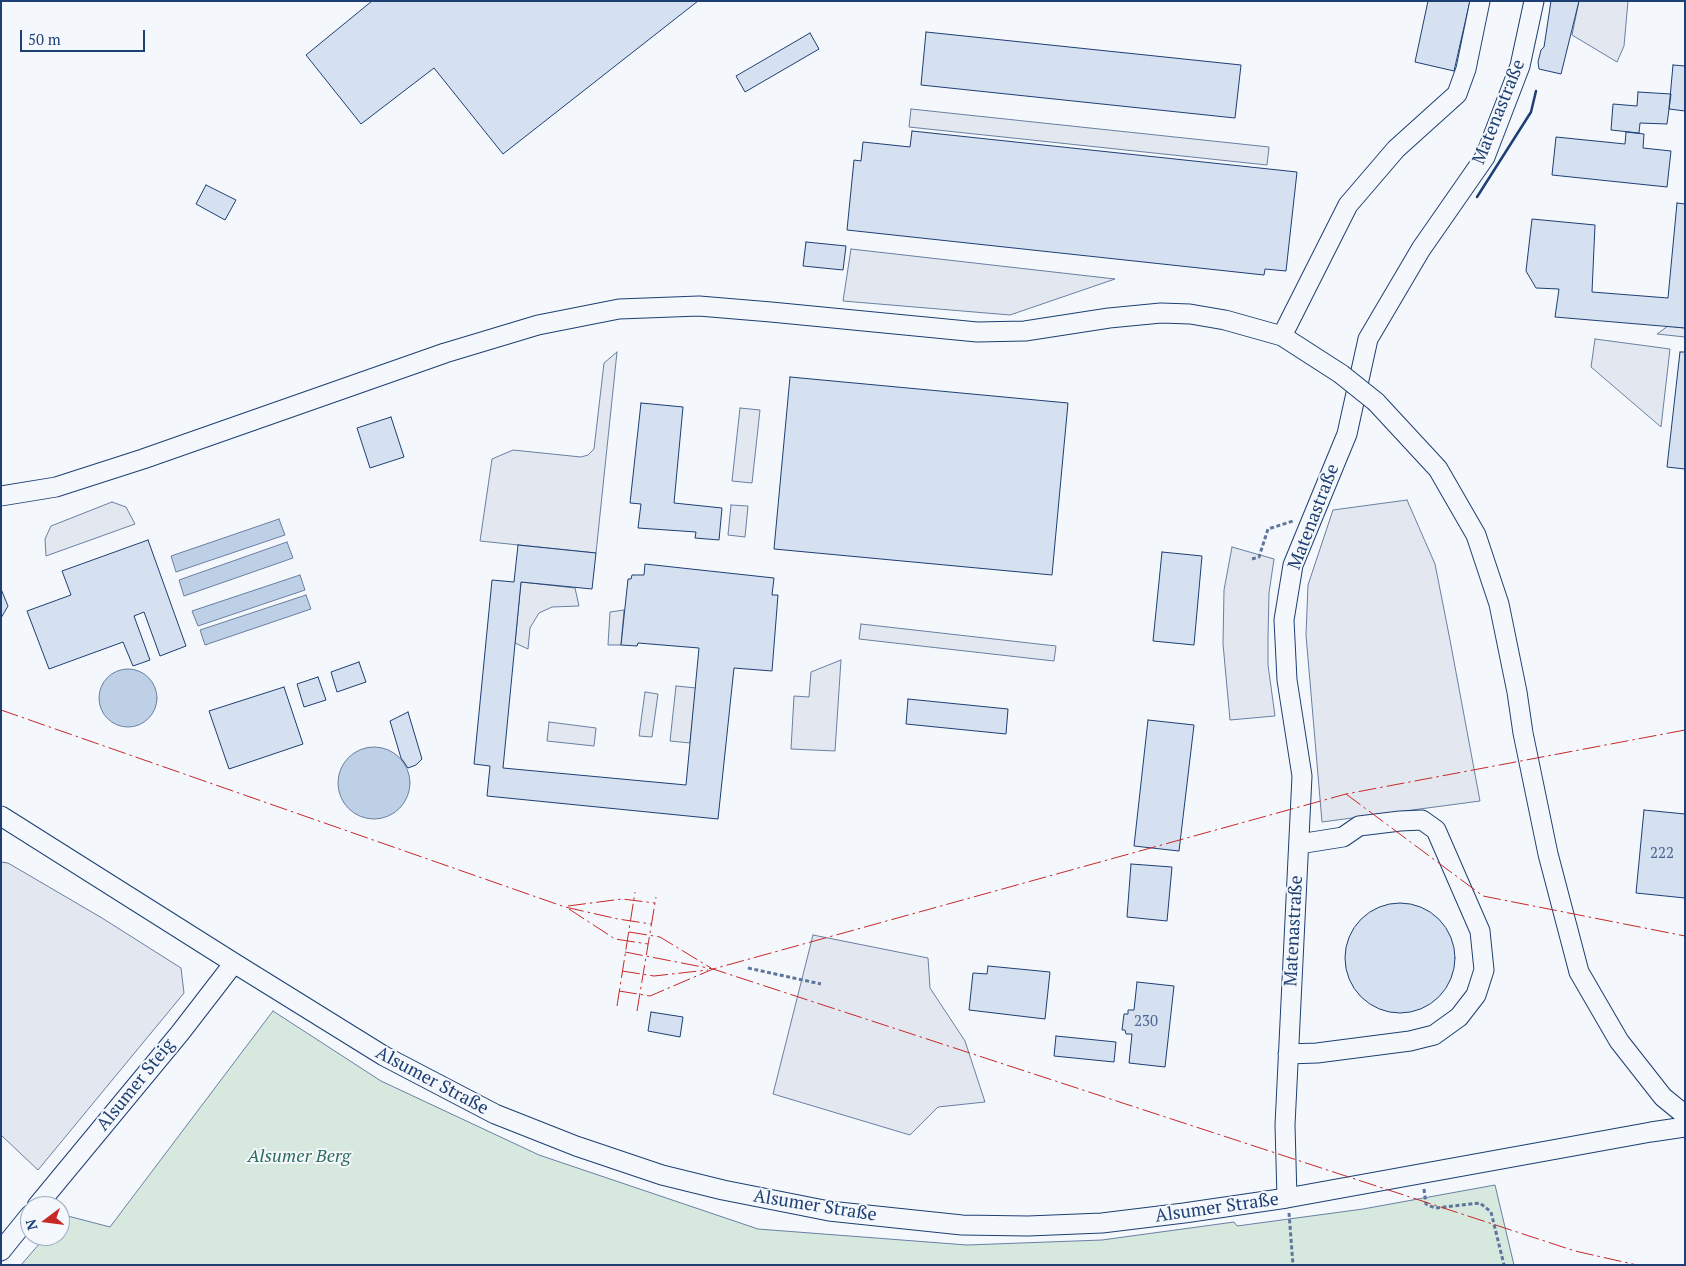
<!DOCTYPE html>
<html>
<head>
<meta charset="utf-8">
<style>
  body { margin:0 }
  #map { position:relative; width:1686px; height:1266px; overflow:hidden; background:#f4f7fb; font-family:"PT Serif",serif }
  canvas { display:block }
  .frame { position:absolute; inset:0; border:2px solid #1d3f73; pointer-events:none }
  .north { position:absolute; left:20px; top:1196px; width:50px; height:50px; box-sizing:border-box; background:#f4f7fb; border:1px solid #9eadc5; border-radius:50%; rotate:255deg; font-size:14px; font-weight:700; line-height:20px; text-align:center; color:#1d3f73 }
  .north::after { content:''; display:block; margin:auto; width:18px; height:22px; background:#c62828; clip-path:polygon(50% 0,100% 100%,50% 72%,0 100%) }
  .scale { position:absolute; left:20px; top:30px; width:125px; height:22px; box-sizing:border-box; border:2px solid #1d3f73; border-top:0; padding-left:6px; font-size:15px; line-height:18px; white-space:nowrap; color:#1d3f73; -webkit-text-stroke:4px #f4f7fb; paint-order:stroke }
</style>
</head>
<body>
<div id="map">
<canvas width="1686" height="1266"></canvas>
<div class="frame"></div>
<div class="north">N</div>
<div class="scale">50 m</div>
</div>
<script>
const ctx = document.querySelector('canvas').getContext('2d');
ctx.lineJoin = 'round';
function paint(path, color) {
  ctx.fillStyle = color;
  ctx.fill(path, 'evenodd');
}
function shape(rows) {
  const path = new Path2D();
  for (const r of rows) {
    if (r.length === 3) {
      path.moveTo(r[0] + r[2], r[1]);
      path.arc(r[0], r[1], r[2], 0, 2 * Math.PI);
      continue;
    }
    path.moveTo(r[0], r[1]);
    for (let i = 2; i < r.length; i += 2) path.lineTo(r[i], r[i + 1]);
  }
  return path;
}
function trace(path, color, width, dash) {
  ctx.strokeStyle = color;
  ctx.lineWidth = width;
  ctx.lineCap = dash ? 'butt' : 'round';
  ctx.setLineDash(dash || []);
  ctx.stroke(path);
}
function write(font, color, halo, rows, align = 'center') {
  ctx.font = font + ' "PT Serif",serif';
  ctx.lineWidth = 4;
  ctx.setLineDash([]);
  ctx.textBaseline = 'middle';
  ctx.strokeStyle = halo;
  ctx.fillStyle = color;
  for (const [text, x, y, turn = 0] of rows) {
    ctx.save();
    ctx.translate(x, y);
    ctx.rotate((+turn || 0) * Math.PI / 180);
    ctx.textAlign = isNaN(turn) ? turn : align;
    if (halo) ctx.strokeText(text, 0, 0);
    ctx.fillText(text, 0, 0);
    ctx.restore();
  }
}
const green = shape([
  [273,1011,381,1081,539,1155,758,1229,967,1245,1102,1240,1234,1222,1237,1226,1363,1209,1495,1185,1514,1265,21,1265,46,1236,60,1236,60,1220,64,1215,110,1227,273,1011]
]);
paint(green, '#d7e8df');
trace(green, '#687fa3', 1);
const parking = shape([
  [1579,1,1628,1,1624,46,1617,62,1572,35,1579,1],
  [911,109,1269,147,1267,165,909,127,911,109],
  [851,249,1115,279,1010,315,843,301,851,249],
  [1668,326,1685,328,1685,337,1657,334,1668,326],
  [1595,339,1670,349,1661,427,1591,367,1595,339],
  [617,352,596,553,480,541,492,459,513,450,581,457,588,455,594,449,604,363,617,352],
  [740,408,760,410,752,483,732,481,740,408],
  [1407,500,1435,564,1450,640,1480,801,1322,822,1306,635,1308,585,1333,510,1407,500],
  [112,502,126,507,135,524,46,556,45,539,51,526,112,502],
  [731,505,748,506,745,537,728,535,731,505],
  [1232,547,1274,559,1269,593,1268,638,1268,665,1275,716,1230,720,1223,644,1224,590,1232,547],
  [521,582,575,588,579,606,552,607,539,613,530,628,528,649,515,643,521,582],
  [624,610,621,645,608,645,610,612,624,610],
  [861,624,1056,646,1054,661,859,639,861,624],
  [841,660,835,751,791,749,794,696,809,697,811,672,841,660],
  [676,686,696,688,690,743,670,741,676,686],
  [645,692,658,694,652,737,639,736,645,692],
  [549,722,596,728,594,746,547,741,549,722],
  [1,862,8,863,102,918,181,968,184,993,38,1170,1,1135,1,862],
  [813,935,928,958,930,988,965,1041,985,1102,938,1107,910,1135,773,1094,813,935]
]);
paint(parking, '#e3e8f0');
trace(parking, '#687fa3', 1);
const water = shape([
  [279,519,285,535,176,572,171,556,279,519],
  [287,542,293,558,184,596,179,580,287,542],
  [300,575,305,590,198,626,192,611,300,575],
  [306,595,311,609,205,645,200,630,306,595],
  [128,698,29],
  [374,783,36]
]);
paint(water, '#bed0e5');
trace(water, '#687fa3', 1);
const building = shape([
  [372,1,698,1,503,154,434,68,361,124,306,55,372,1],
  [1428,1,1470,1,1454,71,1415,62,1428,1],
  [1551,1,1579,1,1561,74,1539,69,1538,62,1541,50,1544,47,1551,1],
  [926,32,1241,65,1235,118,921,85,926,32],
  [810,33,819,49,745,92,736,76,810,33],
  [1673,65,1685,66,1685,111,1669,109,1673,65],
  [1638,92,1671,94,1667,124,1640,123,1639,133,1611,130,1613,104,1637,106,1638,92],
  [912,131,1297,172,1286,271,1265,269,1264,275,847,230,854,160,861,161,863,142,910,147,912,131],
  [1626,132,1644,134,1643,148,1671,151,1667,187,1552,175,1556,137,1625,144,1626,132],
  [206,185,236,200,225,220,196,204,206,185],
  [1677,203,1685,204,1685,328,1555,317,1559,289,1536,288,1526,271,1532,219,1595,225,1592,292,1668,298,1677,203],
  [806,242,846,246,843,270,803,266,806,242],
  [1680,352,1685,352,1685,469,1667,467,1680,352],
  [790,377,1068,403,1052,575,774,549,790,377],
  [641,403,683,407,674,503,722,508,719,540,695,538,696,532,638,528,641,504,630,503,641,403],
  [391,417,404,457,370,468,357,428,391,417],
  [148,540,186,646,160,656,144,612,134,616,150,660,133,666,123,642,49,669,27,611,71,595,62,571,148,540],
  [518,545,596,553,592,589,521,582,503,768,686,785,699,648,638,643,637,646,621,645,628,579,631,579,632,575,644,575,645,564,774,578,772,595,778,595,772,671,734,668,718,819,487,796,490,766,474,764,492,580,514,582,518,545],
  [1162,552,1202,556,1194,645,1153,641,1162,552],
  [1,589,8,606,1,618,1,589],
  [359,662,366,682,337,692,331,672,359,662],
  [318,677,326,700,304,707,297,684,318,677],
  [284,687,303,744,229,769,209,711,284,687],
  [908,699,1008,709,1006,734,906,724,908,699],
  [408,712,422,759,416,765,408,768,401,758,390,721,408,712],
  [1148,720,1194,725,1179,851,1134,846,1148,720],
  [1644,810,1685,814,1685,898,1636,893,1644,810],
  [1131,864,1172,867,1167,921,1127,917,1131,864],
  [1400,958,55],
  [988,966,1050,972,1045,1019,969,1010,973,973,987,974,988,966],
  [1137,982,1174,986,1165,1067,1129,1063,1132,1034,1126,1034,1125,1030,1122,1030,1124,1014,1128,1014,1128,1010,1134,1010,1137,982],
  [651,1012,683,1017,680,1037,648,1031,651,1012],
  [1056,1036,1116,1042,1114,1062,1054,1056,1056,1036]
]);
paint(building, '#d5e0f0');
trace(building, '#1d3f73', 1);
const minor = shape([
  [1282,336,1348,205,1396,149,1457,94,1466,69,1480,1],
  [1376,402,1438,469,1476,535,1499,604,1517,692,1523,733,1548,854,1579,972,1619,1041,1663,1097,1685,1115],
  [1,496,56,487,143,459,445,353,538,325,619,309,699,306,771,312,977,332,1025,331,1109,318,1161,313,1190,314,1225,320,1282,336,1341,374],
  [1,816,234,963,384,1056,495,1114,576,1146,662,1175,723,1190,829,1211,962,1225,1028,1226,1102,1223,1184,1213,1287,1198,1651,1132,1685,1127],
  [1288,1054,1317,1053,1410,1041,1434,1035,1459,1017,1476,995,1484,970,1480,931,1436,830,1422,820,1400,821,1359,826,1343,837,1299,844],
  [1287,1198,1285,1125,1302,776,1287,680,1284,620,1293,565,1347,434,1368,339,1421,249,1485,157,1520,66,1534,1],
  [37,1206,180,1033,234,963],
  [1,1251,30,1215]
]);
trace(minor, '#1d3f73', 21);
trace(shape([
  [1252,559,1259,557,1268,529,1293,521],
  [748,968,821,984],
  [1424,1189,1426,1204,1435,1208,1480,1203,1491,1212,1504,1265],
  [1289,1213,1293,1265]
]), '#5e769c', 3, [4, 2.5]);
trace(minor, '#f4f7fb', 19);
const minorBridge = shape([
  [1341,374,1376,402]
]);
trace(minorBridge, '#1d3f73', 21, []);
trace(minorBridge, '#f4f7fb', 19);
trace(shape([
  [1477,197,1531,112,1536,91]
]), '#1d3f73', 2.5);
trace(shape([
  [1,710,565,907,618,919,651,924],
  [1346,794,1483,896,1685,936],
  [568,906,622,899,655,903],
  [569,909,615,939,648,944],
  [629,932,660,937,711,968],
  [625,952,713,969,1575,1251,1637,1265],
  [622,971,654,976,708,970],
  [619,991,650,996,713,969,1346,794,1685,730],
  [617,1006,635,892],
  [637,1011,656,897]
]), '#c62828', 1, [18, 4, 2.5, 4]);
write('15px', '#4b6792', null, [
  ["222",1662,854],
  ["230",1146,1022]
]);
write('18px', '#1d3f73', '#f4f7fb', [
  ["Matenastraße",1499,112,-68],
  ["Matenastraße",1314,517,-69],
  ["Matenastraße",1294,931,-87],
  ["Alsumer Straße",432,1081,28],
  ["Alsumer Steig",136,1085,-51],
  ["Alsumer Straße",815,1206,9],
  ["Alsumer Straße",1217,1208,-8]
]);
write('italic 18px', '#2c6c60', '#f4f7fb', [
  ["Alsumer Berg",299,1157]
]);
</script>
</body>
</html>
